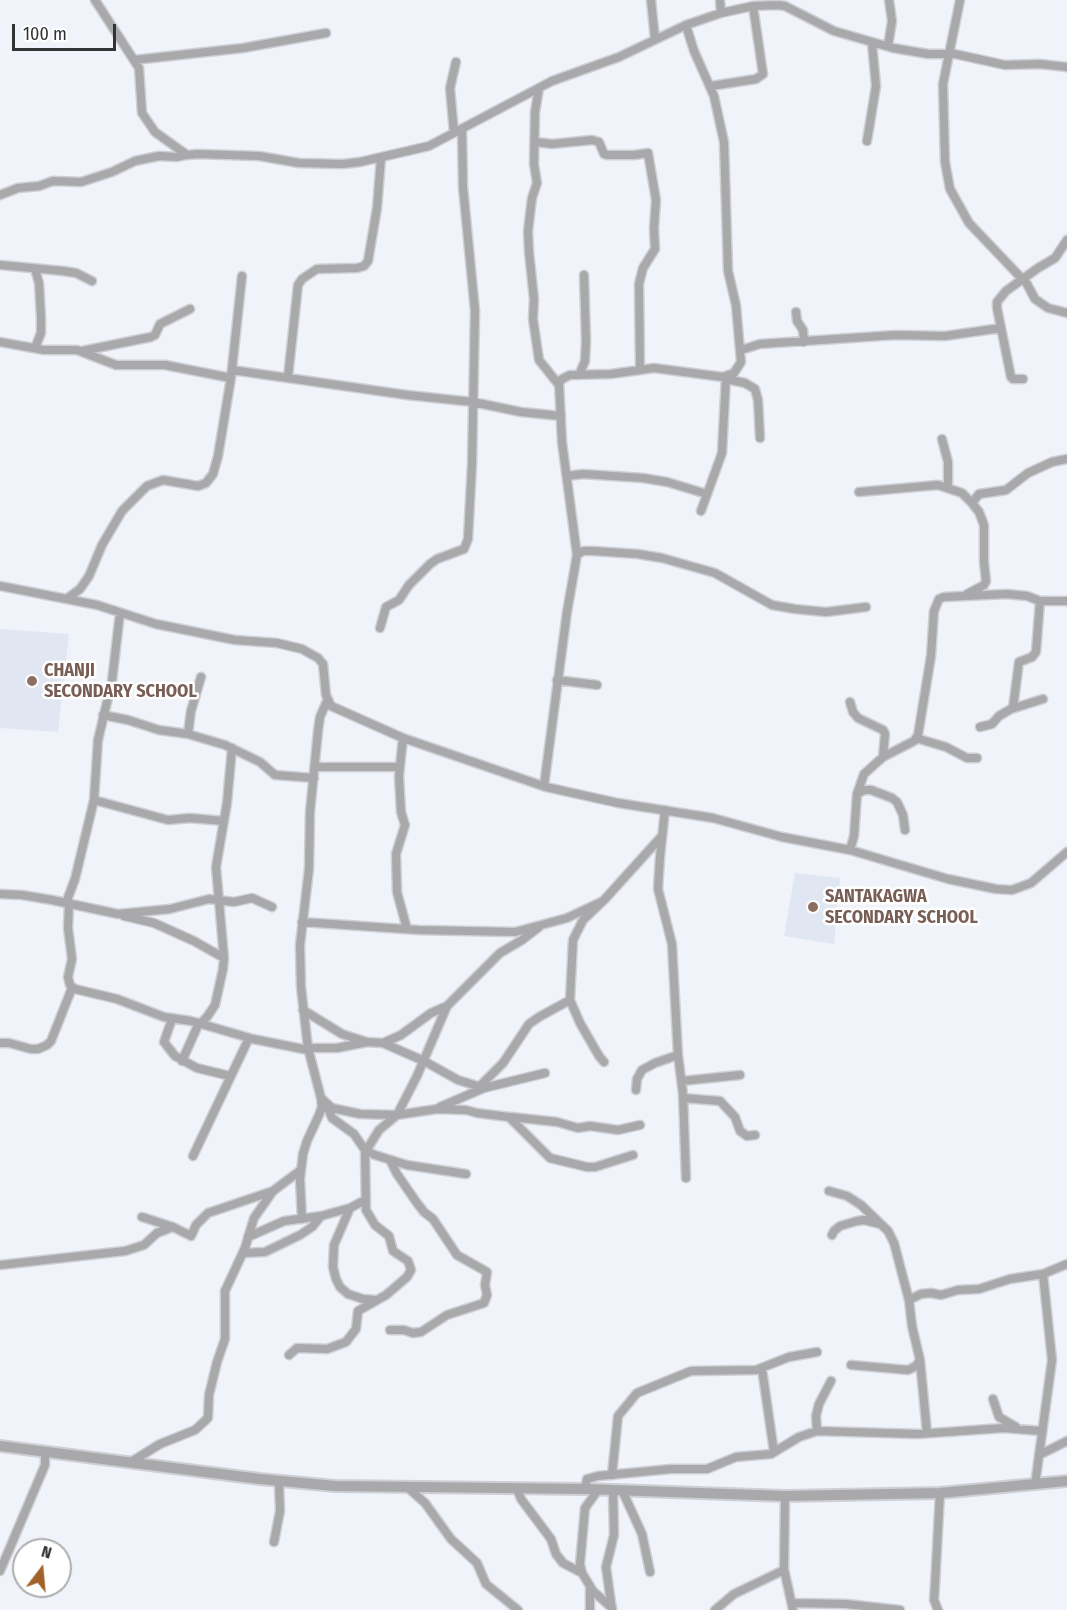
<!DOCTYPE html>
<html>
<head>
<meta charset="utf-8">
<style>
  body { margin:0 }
  #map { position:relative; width:1067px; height:1610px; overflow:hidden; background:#f0f3f9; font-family:"Fira Sans Condensed",sans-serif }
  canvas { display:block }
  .north { position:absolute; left:12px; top:1538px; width:60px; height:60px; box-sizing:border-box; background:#fff; border:2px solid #adadae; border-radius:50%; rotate:16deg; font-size:16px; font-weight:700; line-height:24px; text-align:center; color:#323335 }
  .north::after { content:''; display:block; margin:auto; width:21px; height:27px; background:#a06228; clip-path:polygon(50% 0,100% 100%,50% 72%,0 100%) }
  .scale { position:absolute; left:12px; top:24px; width:104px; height:27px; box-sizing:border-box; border:3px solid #323335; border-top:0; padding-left:8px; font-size:18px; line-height:21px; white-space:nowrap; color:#323335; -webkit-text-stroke:4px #fff; paint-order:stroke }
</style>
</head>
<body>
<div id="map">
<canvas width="1067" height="1610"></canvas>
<div class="north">N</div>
<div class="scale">100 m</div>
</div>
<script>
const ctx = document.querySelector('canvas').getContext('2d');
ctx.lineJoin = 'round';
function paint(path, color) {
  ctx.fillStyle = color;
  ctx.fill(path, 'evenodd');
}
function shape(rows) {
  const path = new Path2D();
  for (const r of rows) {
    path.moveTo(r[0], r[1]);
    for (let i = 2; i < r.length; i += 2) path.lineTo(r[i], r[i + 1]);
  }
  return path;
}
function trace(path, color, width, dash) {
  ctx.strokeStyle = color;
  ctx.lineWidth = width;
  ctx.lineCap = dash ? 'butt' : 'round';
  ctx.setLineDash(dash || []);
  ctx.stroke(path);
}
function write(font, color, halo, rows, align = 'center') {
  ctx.font = font + ' "Fira Sans Condensed",sans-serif';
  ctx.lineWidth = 5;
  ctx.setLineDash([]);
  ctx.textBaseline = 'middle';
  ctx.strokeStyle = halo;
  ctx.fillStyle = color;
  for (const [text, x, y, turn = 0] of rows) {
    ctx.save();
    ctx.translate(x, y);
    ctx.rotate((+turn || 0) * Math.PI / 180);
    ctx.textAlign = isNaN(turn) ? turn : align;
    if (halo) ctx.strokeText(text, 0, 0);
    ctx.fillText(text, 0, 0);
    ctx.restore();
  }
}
paint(shape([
  [0,629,69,634,58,732,0,728],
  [795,873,840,878,834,944,784,936]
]), '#e0e7f3');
const minor = shape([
  [95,0,139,68,142,113,155,132,187,155,197,154,259,156,299,163,343,164,360,162,429,146,552,81,619,57,686,25,721,13,753,6,778,5,785,6,834,31,893,48,928,54,955,54,1005,65,1040,64,1067,67],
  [651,0,655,39],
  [720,0,721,13],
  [960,0,943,84,945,162,950,189,969,223,1027,284,1035,299,1048,308,1067,313],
  [888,46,892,21,889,0],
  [134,60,243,48,326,33],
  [711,86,756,79,763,74,753,6],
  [539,88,535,112,534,164,537,183,532,198,528,231,529,252,534,299,533,319,539,360,559,385],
  [454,133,450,88,456,62],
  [867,141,876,86,872,43],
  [536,142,552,144,592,140,599,142,604,154,607,155,634,155,648,153,656,200,654,228,655,249,643,268,639,284,640,369],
  [0,195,18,188,39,186,53,181,81,182,112,172,135,161,159,156,177,157,186,155],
  [0,265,63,271,76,273,92,281],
  [35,269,39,283,41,317,41,333,35,348],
  [796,312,797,321,803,330,804,342],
  [0,342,44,350,77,350,116,365,165,365,231,378],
  [741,350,760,344,896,335,945,336,1001,328],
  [82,351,151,337,155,335,160,324,190,309],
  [232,370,407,395,473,402,521,412,561,416],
  [579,375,585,361,586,341,584,275],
  [288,377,298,285,302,279,317,269,357,268,364,266,368,261,377,208,381,158],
  [726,379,745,383,755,389,758,400,760,438],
  [1023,379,1013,379,1011,377,997,308,997,302,1006,291,1038,268,1055,258,1067,240],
  [942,439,948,462,948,483,946,487],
  [567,476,583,474,643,478,667,482,707,494],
  [859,492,938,485,962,493,972,503,979,512,984,525,984,562,986,581,984,585,967,594],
  [972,503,979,494,1006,490,1028,473,1052,462,1067,459],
  [701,511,722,453,726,377],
  [577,555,583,551,593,551,638,554,662,558,715,573,772,605,795,609,826,612,866,607],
  [0,586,97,605,156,624,235,640,277,643,302,649,318,658,323,664,326,695,331,706,403,738,546,787,618,803,713,818,782,837,850,850,948,879,996,889,1012,890,1031,883,1067,852],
  [68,598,80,589,89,576,102,545,122,511,147,486,163,480,198,486,206,483,213,474,218,456,231,378,242,276],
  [1040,601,1067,601],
  [380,628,386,607,399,600,409,585,430,564,437,559,464,549,468,539,472,464,475,311,463,187,462,130],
  [557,680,597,685],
  [327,701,320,717,318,731,310,812,309,869,300,945,301,987,308,1048,321,1098,332,1108,360,1114,397,1115,437,1109,466,1110,477,1113,509,1117,550,1158,587,1167,595,1167,633,1155],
  [850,702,853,712,858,718,883,730,885,734,883,757],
  [103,715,128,720,159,730,188,734,225,745,260,762,275,775,314,778],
  [980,727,992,724,999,716,1011,709,1043,699],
  [188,734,191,711,201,677],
  [403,738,399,776,401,812,405,825,396,854,397,892,407,929],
  [916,738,946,747,967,758,977,758],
  [315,767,399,767],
  [544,786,567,612,577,555,562,442,559,383,562,379,570,375,611,374,654,368,723,377,734,373,741,362,736,305,728,271,724,142,714,96,694,51,686,25],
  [857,794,864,790,871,790,892,798,897,802,903,815,905,830],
  [94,800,168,820,190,818,224,821],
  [665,810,660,857,658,889,672,944,678,1055,683,1094,686,1178],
  [850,850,854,836,857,794,864,774,883,757,914,741,918,735,931,656,934,611,939,599,944,597,1007,594,1027,596,1040,601,1036,652,1032,657,1019,662,1013,708],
  [0,894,22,895,52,900,118,914,170,909,209,899,234,902,252,898,272,907],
  [66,903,75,879,94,800,98,740,112,681,120,613],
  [69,904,68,928,72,959,68,977,70,985,75,989,117,999,164,1017,191,1021,253,1039,308,1050],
  [124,916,154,923,194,941,224,958],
  [302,922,419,930,515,932,567,918,603,901],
  [303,1010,342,1034,367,1042],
  [172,1019,164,1042,175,1056,197,1068,230,1076],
  [200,1024,207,1017,215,1005,223,969,224,958,216,867,227,803,232,748],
  [0,1043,9,1043,31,1049,38,1049,47,1045,51,1041,72,988],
  [383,1043,401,1035,431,1013,447,1006],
  [308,1048,337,1048,367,1042,383,1043,424,1061,458,1080,484,1088],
  [182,1061,199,1023],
  [604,1062,599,1056,580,1023,570,1000,573,940,583,920,605,899,661,837],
  [682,1081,740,1075],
  [479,1087,503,1063,529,1024,539,1017,570,1000],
  [636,1090,637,1079,642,1070,655,1063,678,1055],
  [683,1098,720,1101,735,1117,740,1131,747,1136,755,1135],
  [440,1107,484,1088,545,1073],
  [511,1117,557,1122,578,1128,590,1126,618,1130,640,1125],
  [365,1150,375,1155,407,1165,466,1174],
  [366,1151,379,1130,397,1115,417,1076,447,1006,500,953,522,940,539,927],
  [193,1156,249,1038],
  [829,1191,847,1196,861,1205,888,1231,894,1243,909,1300,912,1326,920,1360,927,1433],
  [350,1208,334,1245,333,1267,336,1279,340,1287,348,1294,363,1299,375,1300],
  [142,1217,173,1227,191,1236,196,1225,208,1213,273,1191],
  [302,1219,300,1179,303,1154,307,1141,319,1115,322,1107,321,1098],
  [832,1235,834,1231,840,1226,857,1221,864,1220,880,1224],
  [248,1237,284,1221,321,1216,350,1208,365,1200],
  [243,1253,265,1252,300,1235,312,1227,321,1216],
  [0,1265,125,1251,144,1245,157,1233,173,1227],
  [909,1300,921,1294,931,1293,941,1295,958,1290,979,1289,1010,1279,1043,1274,1067,1264],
  [390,1330,404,1330,413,1333,421,1332,447,1315,484,1303,487,1295,485,1285,487,1272,457,1255,433,1219,424,1212,417,1203,397,1174,390,1160],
  [289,1355,297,1348,327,1349,346,1342,356,1329,358,1311,386,1295,407,1277,411,1270,408,1261,393,1251,389,1236,375,1225,366,1210,365,1150,354,1134,332,1118,327,1106],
  [851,1365,908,1370,916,1366,920,1360],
  [762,1369,774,1452],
  [993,1399,999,1417,1016,1427],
  [817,1431,816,1416,819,1404,831,1381],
  [1039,1455,1067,1441],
  [131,1462,160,1444,195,1430,208,1418,209,1395,217,1362,225,1339,225,1291,245,1248,254,1218,273,1191,301,1170],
  [612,1475,618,1416,637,1393,691,1371,756,1370,789,1357,817,1352],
  [1035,1485,1052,1360,1043,1274],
  [406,1486,425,1503,451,1539,477,1563,486,1584,518,1610],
  [517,1489,521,1499,551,1539,556,1554,563,1563,582,1573],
  [585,1489,587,1479,598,1476,671,1469,707,1469,736,1457,771,1454,799,1437,817,1431,918,1434,1004,1428,1041,1431],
  [598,1490,585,1508,580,1564,582,1573,593,1591,612,1608],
  [622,1490,642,1534,650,1572],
  [785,1496,784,1569,793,1610],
  [274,1542,280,1511,279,1482],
  [0,1571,45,1465,45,1452],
  [792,1603,846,1604,900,1610],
  [590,1610,590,1586],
  [612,1610,606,1567,614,1535,613,1490],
  [715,1610,734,1594,784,1570],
  [938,1610,934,1600,935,1585,940,1493]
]);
const tertiary = shape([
  [0,1446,260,1479,335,1486,585,1489,785,1496,940,1493,1067,1481]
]);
trace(minor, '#ced0d6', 11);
trace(tertiary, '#ced0d6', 14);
trace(minor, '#a9a8aa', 8);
trace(tertiary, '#a9a8aa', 10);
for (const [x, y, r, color] of [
  [32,681,6,"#8d6e63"],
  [813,907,6,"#8d6e63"]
]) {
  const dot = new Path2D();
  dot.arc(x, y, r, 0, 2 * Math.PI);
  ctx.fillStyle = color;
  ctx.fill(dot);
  trace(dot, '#fff', 2);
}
write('bold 18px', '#785e54', '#fff', [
  ["CHANJI",44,671],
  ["SECONDARY SCHOOL",44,692],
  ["SANTAKAGWA",825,897],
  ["SECONDARY SCHOOL",825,918]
], 'left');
</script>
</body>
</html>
